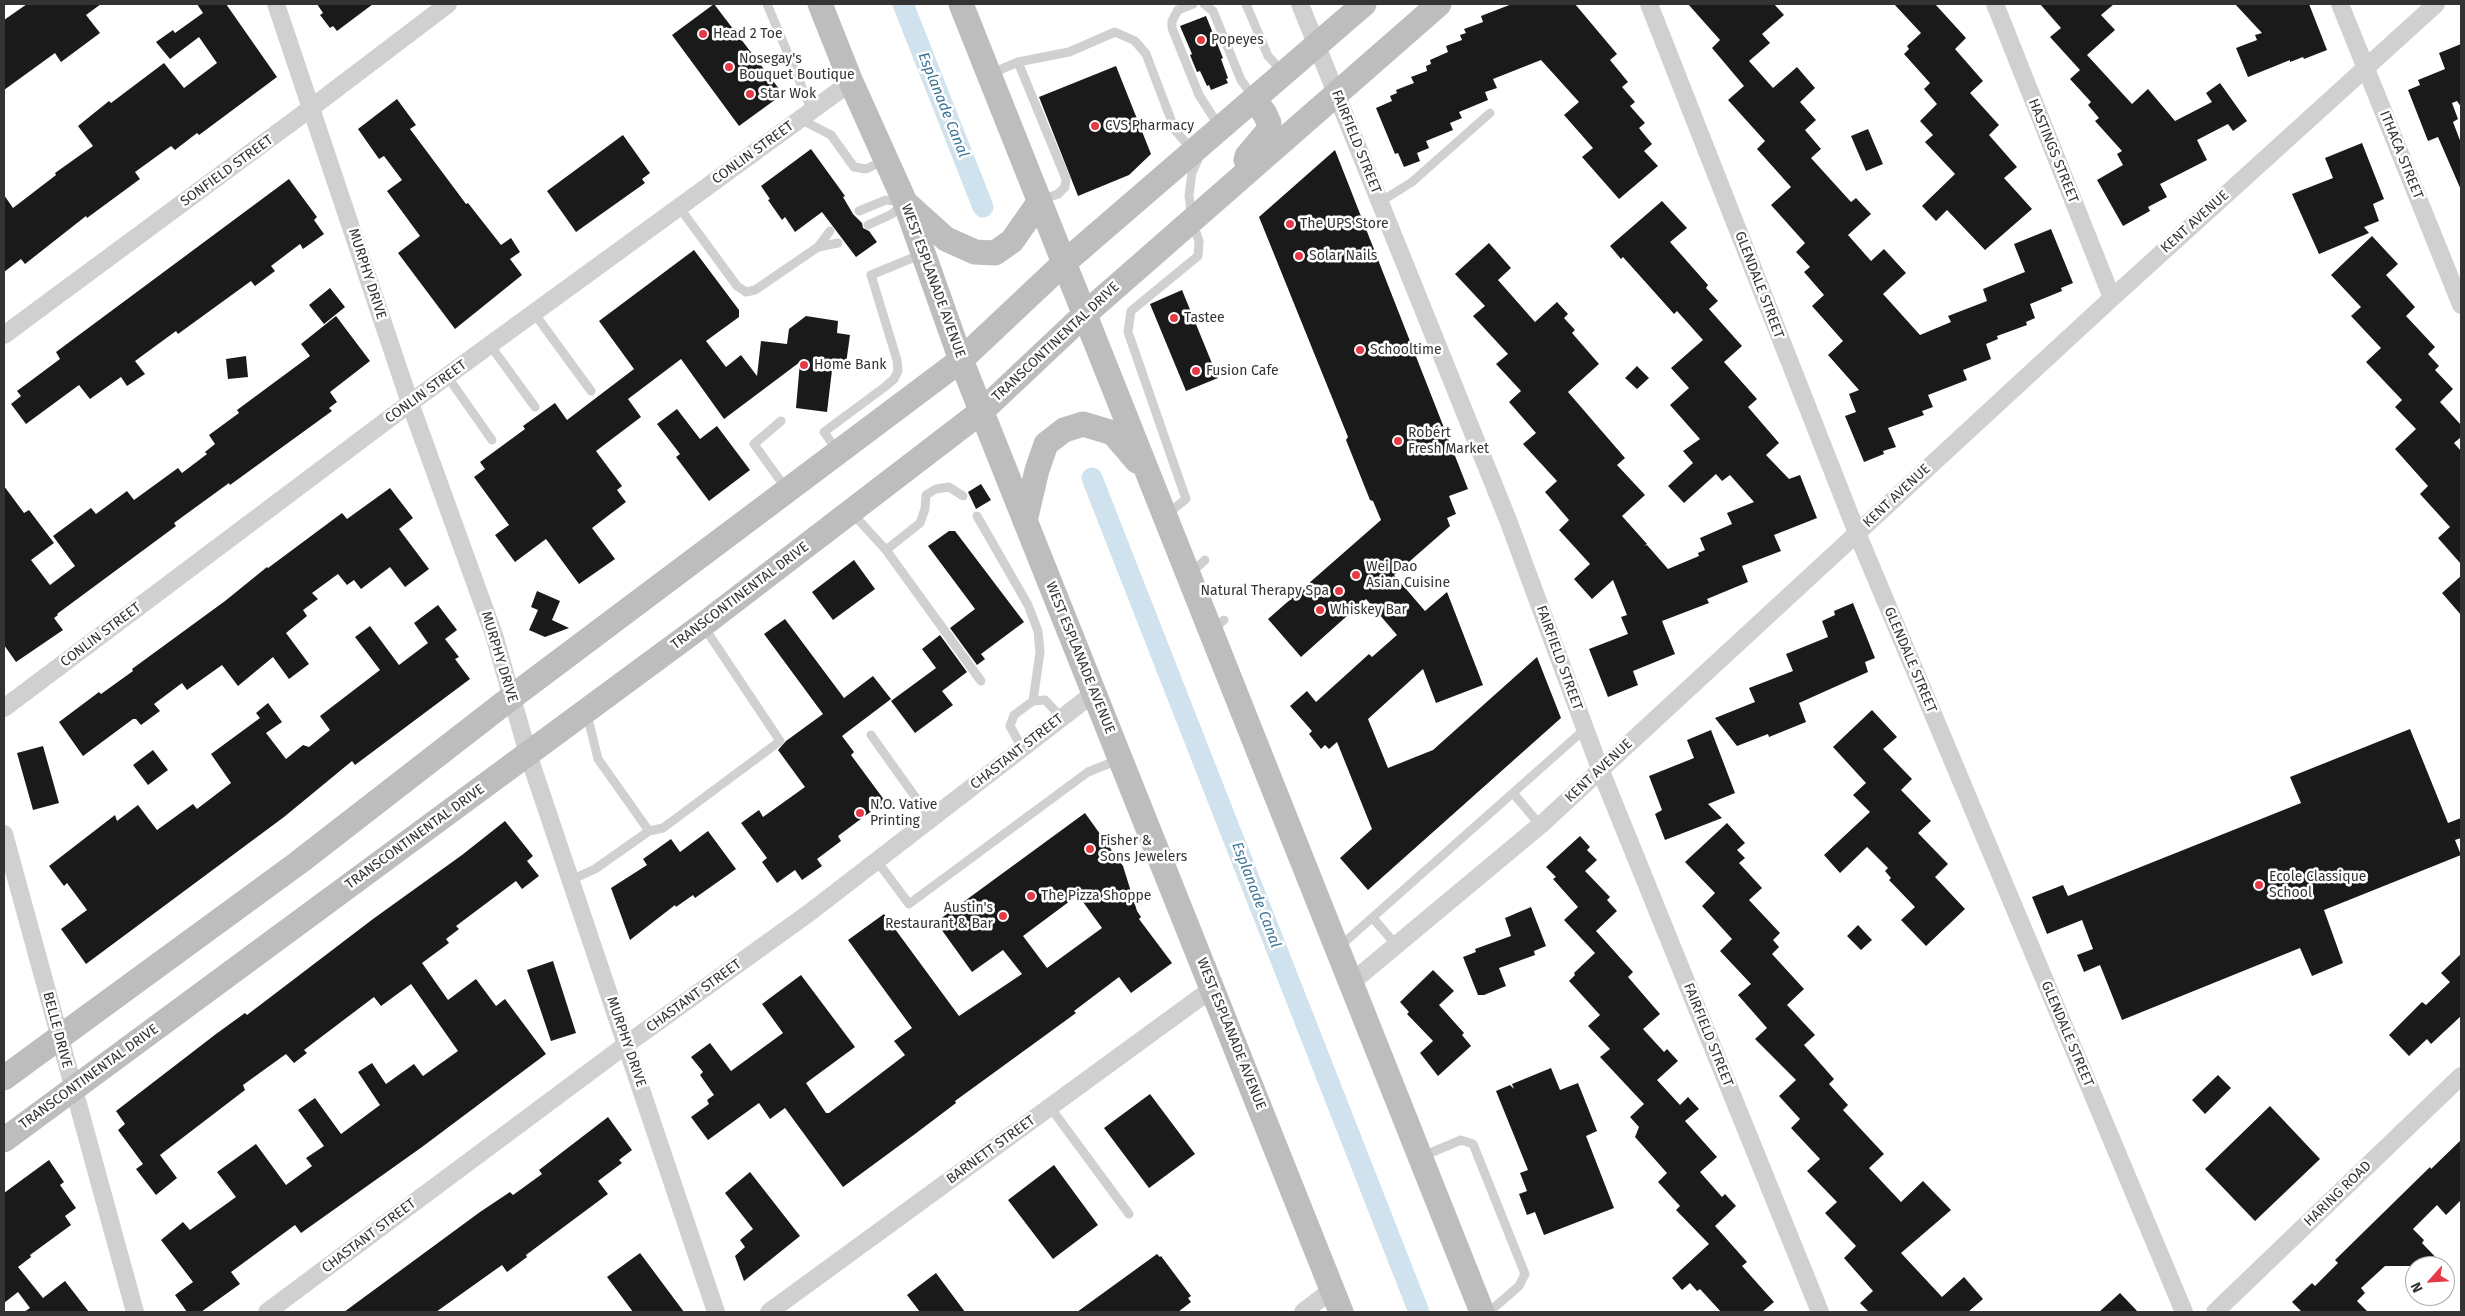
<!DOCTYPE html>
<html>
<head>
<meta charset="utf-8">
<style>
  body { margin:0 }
  #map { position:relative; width:2465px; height:1316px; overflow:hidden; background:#fff; font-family:"Fira Sans",sans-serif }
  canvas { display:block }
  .frame { position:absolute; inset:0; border:5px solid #333; pointer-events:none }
  .north { position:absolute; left:2405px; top:1256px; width:50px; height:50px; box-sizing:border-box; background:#fff; border:1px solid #adadad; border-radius:50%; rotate:244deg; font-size:14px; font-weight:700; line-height:20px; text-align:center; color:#333 }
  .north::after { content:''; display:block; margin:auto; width:18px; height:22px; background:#e63946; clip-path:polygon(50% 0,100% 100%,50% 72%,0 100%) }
</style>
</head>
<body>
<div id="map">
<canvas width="2465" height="1316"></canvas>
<div class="frame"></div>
<div class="north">N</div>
</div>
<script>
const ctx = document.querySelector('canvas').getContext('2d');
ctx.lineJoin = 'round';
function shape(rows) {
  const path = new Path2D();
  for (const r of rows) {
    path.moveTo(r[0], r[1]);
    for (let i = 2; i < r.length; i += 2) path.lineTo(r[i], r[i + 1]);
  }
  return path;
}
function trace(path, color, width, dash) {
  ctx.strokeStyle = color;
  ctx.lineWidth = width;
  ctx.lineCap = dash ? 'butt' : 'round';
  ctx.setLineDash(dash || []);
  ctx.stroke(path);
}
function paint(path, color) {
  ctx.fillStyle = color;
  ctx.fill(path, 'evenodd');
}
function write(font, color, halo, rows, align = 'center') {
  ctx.font = font + ' "Fira Sans",sans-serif';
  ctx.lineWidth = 5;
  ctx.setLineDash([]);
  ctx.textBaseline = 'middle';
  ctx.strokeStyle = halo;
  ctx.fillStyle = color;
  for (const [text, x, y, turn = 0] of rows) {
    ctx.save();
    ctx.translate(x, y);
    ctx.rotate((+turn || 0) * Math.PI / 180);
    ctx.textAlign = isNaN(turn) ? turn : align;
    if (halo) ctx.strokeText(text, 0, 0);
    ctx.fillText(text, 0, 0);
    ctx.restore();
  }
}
trace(shape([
  [903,4,983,207],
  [1092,478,1419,1312]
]), '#cfe2ee', 21);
paint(shape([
  [27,4,101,4,86,15,100,33,61,62,55,53,4,90,4,20],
  [197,4,226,4,277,77,199,135,197,133,175,150,171,146,135,172,140,179,87,218,86,216,25,264,21,259,4,272,4,195,13,208,56,175,55,173,93,146,78,126,109,101,111,103,164,63,184,88,217,63,199,37,170,59,156,42,173,30,175,33,203,13],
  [317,4,373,4,337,31,333,26,330,28,320,15,323,13],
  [714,4,783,94,739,126,672,35],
  [1512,4,1575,4,1617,54,1610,60,1628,82,1622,87,1635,102,1630,106,1645,123,1639,128,1652,144,1644,151,1658,166,1619,199,1582,157,1593,148,1564,115,1579,102,1541,60,1493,79,1497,88,1485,92,1488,100,1459,112,1462,118,1450,123,1453,130,1426,141,1429,148,1417,153,1420,161,1404,167,1398,153,1395,154,1376,108,1392,101,1390,96,1397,93,1396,90,1414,83,1411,77,1427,71,1426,66,1431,64,1430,60,1448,52,1446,46,1462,40,1460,35,1466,33,1464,29,1483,22,1481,16],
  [1688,4,1774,4,1784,15,1762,34,1770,43,1749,61,1773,88,1797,67,1815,88,1800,102,1816,120,1805,130,1821,149,1811,158,1851,202,1856,198,1871,214,1848,235,1871,261,1884,249,1906,273,1883,294,1920,335,1951,322,1948,316,1987,301,1983,289,2025,272,2014,244,2051,229,2073,283,2061,288,2062,291,2030,304,2035,318,2026,322,2027,325,1997,336,1998,339,1986,344,1991,359,1963,370,1967,380,1928,395,1933,407,1922,411,1924,415,1888,428,1896,447,1883,451,1884,454,1864,462,1845,416,1856,412,1849,394,1859,390,1828,355,1843,341,1812,306,1824,295,1804,272,1810,267,1796,252,1805,243,1771,205,1791,187,1757,149,1765,141,1728,100,1744,86,1712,48,1720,40],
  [1894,4,1935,4,1966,38,1955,49,1983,81,1970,93,1999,125,1989,135,2017,167,2004,178,2032,209,1985,250,1947,210,1936,221,1922,206,1955,174,1925,142,1933,135,1920,121,1937,104,1924,89,1930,83,1904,54,1909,49,1907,46,1921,33],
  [2040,4,2114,4,2101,15,2115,30,2087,55,2132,104,2148,89,2175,121,2212,102,2206,93,2220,83,2247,121,2233,131,2228,124,2197,140,2207,160,2160,184,2167,197,2148,207,2150,211,2123,226,2097,180,2123,165,2117,154,2122,151,2095,121,2099,118,2088,105,2091,102,2070,79,2080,70,2050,37,2061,28],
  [2235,4,2309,4,2327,50,2304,59,2303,57,2290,62,2290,60,2248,77,2236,48,2257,40,2255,35,2262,33],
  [1206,16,1223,58,1221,59,1228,78,1226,79,1228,83,1211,90,1209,85,1207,86,1200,71,1197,72,1190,55,1192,54,1180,26],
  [2461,44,2461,107,2457,101,2452,103,2458,119,2453,122,2461,143,2461,190,2438,137,2428,141,2408,90,2420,85,2418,80,2445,69,2439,53],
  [1116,66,1151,154,1129,175,1078,196,1039,97],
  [397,99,416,125,410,129,466,204,468,203,501,245,511,238,520,252,510,259,522,275,455,329,398,253,420,236,387,191,402,180,384,156,379,159,358,129],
  [1868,129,1883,164,1866,171,1851,136],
  [623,135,650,173,642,179,645,183,576,232,547,191],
  [2362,143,2384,199,2373,204,2379,221,2364,227,2369,233,2319,254,2292,194,2333,178,2325,158],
  [811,149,845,196,843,197,853,214,862,223,863,228,869,231,877,242,856,257,822,212,795,232,785,217,782,220,768,200,770,199,761,186],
  [1335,150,1468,489,1449,496,1456,514,1447,518,1450,526,1394,575,1425,611,1447,592,1483,685,1436,703,1423,669,1368,719,1388,768,1433,750,1537,657,1561,718,1368,890,1340,858,1372,829,1337,742,1329,749,1325,745,1321,749,1309,734,1312,731,1290,706,1307,691,1316,702,1369,654,1372,657,1397,635,1366,599,1301,657,1268,619,1381,520,1373,501,1370,500,1346,440,1348,437,1259,217],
  [289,179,317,217,314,220,324,234,303,249,300,244,271,266,275,271,255,286,251,281,178,334,176,331,135,361,145,374,127,386,121,377,90,399,79,385,26,424,11,404,21,396,17,391,60,359,56,352],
  [1662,201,1687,228,1670,242,1708,285,1706,288,1718,301,1709,309,1742,346,1724,362,1757,399,1748,407,1779,443,1766,455,1789,479,1800,475,1817,518,1774,535,1781,551,1742,566,1748,582,1707,599,1709,603,1662,621,1675,654,1633,671,1638,685,1608,697,1589,649,1628,634,1621,617,1627,615,1613,580,1592,599,1574,579,1590,564,1559,530,1569,520,1545,492,1557,481,1523,444,1536,433,1509,402,1521,391,1496,364,1508,354,1473,316,1485,306,1455,274,1489,243,1511,268,1498,280,1535,322,1557,302,1568,314,1564,318,1575,330,1572,333,1599,364,1568,392,1625,458,1617,465,1645,495,1622,516,1647,544,1644,546,1647,545,1668,569,1699,556,1698,553,1705,550,1700,538,1732,524,1727,513,1754,502,1730,475,1722,481,1716,474,1684,503,1668,486,1693,463,1683,451,1700,439,1670,405,1689,388,1671,368,1703,340,1677,311,1674,314,1623,257,1621,259,1610,246],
  [2372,236,2398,264,2386,275,2415,307,2406,316,2435,347,2428,354,2439,366,2435,370,2453,389,2440,402,2461,425,2461,437,2454,443,2461,451,2461,564,2438,538,2450,527,2420,494,2428,486,2395,449,2416,429,2395,407,2402,400,2366,362,2381,348,2351,316,2361,307,2331,275],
  [694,250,739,310,739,317,706,341,726,367,741,355,757,376,761,341,787,344,789,329,806,316,838,321,837,333,850,335,846,364,833,362,827,412,796,408,800,362,724,419,681,359,628,399,641,417,596,451,622,486,617,490,626,502,592,528,615,559,579,584,546,539,515,562,495,535,509,525,474,477,485,469,480,462,525,429,523,426,555,403,567,420,634,369,599,321],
  [330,288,345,307,324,324,309,305],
  [1182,290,1218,378,1186,391,1150,304],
  [336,316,370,361,330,392,337,402,329,408,332,411,230,485,229,483,174,523,176,526,57,614,58,615,54,618,63,630,16,662,4,645,4,486,24,513,29,510,54,543,31,560,50,585,75,566,53,536,91,508,96,514,127,491,134,500,178,468,182,473,207,454,205,452,215,444,209,435,239,413,237,410,310,356,301,344],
  [246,356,248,377,228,379,226,359],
  [1637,366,1649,378,1637,389,1625,378],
  [677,409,700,439,717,426,750,470,709,501,676,457,680,454,657,424],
  [981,484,991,500,976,509,968,492],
  [390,488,413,518,399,529,429,569,405,587,390,567,361,589,354,580,347,585,338,574,312,593,318,599,303,610,307,616,286,633,309,664,289,679,273,657,238,686,222,665,187,690,182,683,154,704,160,711,141,725,136,719,133,719,83,756,59,722,99,692,101,694,133,671,132,669,225,601,267,567,268,568,342,513,347,519],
  [949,531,955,531,1024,622,981,654,985,659,977,665,950,628,975,609,928,546],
  [854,560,875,589,833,620,812,592],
  [2461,576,2461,615,2442,593],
  [537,591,560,601,552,620,569,628,545,637,529,630,538,610,531,607],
  [1853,603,1875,658,1865,662,1868,672,1799,703,1806,722,1769,737,1768,734,1737,746,1715,718,1755,702,1749,688,1793,671,1786,654,1828,637,1822,621,1835,615,1834,611],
  [438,605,457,630,445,639,459,657,455,659,470,679,355,765,352,761,284,817,86,964,61,929,87,910,67,883,64,886,49,866,115,815,117,821,138,805,157,830,193,804,197,809,231,783,211,754,260,718,256,713,268,703,282,722,266,733,286,759,303,745,309,747,330,730,320,716,380,670,355,637,370,626,399,665,428,643,414,623],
  [785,619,844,698,873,676,891,699,842,736,854,752,851,755,885,801,838,836,841,841,817,859,822,866,802,880,795,870,777,883,762,862,767,858,741,823,759,810,763,817,805,787,778,750,786,741,823,714,764,634],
  [940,635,967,672,942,691,953,705,915,733,891,701,936,668,922,649],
  [1872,710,1897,737,1883,749,1912,779,1901,790,1931,821,1918,833,1948,864,1935,877,1965,909,1926,946,1901,920,1915,907,1889,880,1891,878,1885,871,1888,868,1867,847,1840,873,1824,855,1870,812,1853,795,1866,783,1833,747],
  [2410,729,2448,823,2461,818,2461,838,2455,840,2461,855,2324,910,2343,963,2312,976,2300,948,2122,1020,2100,965,2084,972,2077,955,2093,949,2082,920,2047,934,2032,897,2063,885,2068,896,2301,803,2290,777],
  [1711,730,1735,793,1708,804,1722,818,1665,840,1655,814,1662,810,1649,776,1694,758,1687,740],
  [43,746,59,803,33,810,17,753],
  [153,750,168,770,148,785,133,765],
  [1085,813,1123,866,1137,911,1141,917,1139,919,1172,963,1131,993,1119,977,1074,1011,1076,1013,955,1101,956,1103,915,1134,843,1187,785,1108,770,1119,759,1103,708,1140,691,1117,709,1104,707,1100,714,1095,700,1075,703,1072,691,1057,710,1043,731,1071,783,1033,762,1004,801,975,855,1047,806,1083,826,1113,829,1113,905,1055,894,1041,912,1028,848,940,884,914,959,1016,1022,974,1003,950,972,972,936,922],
  [1078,895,1102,928,1047,968,1023,936],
  [505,821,533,856,527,861,539,876,522,889,516,881,456,926,459,929,446,939,449,943,422,963,448,1000,476,979,496,1006,505,999,546,1054,422,1147,301,1233,295,1225,231,1272,240,1284,201,1312,187,1312,175,1295,193,1282,161,1240,183,1222,190,1230,236,1197,217,1172,256,1144,286,1185,312,1166,306,1158,324,1146,298,1110,315,1098,341,1134,380,1105,358,1072,372,1063,386,1084,414,1064,423,1076,458,1051,411,984,381,1006,374,997,304,1050,307,1053,294,1063,286,1054,243,1085,245,1090,160,1155,177,1178,156,1195,136,1169,143,1164,118,1130,125,1124,116,1111,216,1034,245,1013,247,1015,373,919,462,855],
  [1727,823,1745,843,1737,850,1745,858,1739,863,1762,888,1749,900,1780,933,1773,940,1779,947,1772,954,1804,989,1787,1005,1815,1035,1804,1045,1834,1079,1829,1084,1848,1105,1843,1110,1884,1154,1869,1168,1901,1202,1923,1181,1951,1210,1901,1253,1942,1297,1964,1277,1983,1299,1968,1312,1869,1312,1860,1303,1873,1291,1844,1258,1856,1246,1825,1213,1837,1202,1807,1171,1820,1159,1791,1128,1800,1119,1779,1096,1796,1080,1755,1039,1767,1028,1738,995,1751,984,1720,951,1732,939,1702,906,1715,893,1685,862],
  [708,831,736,869,695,898,693,895,676,907,675,905,630,940,611,888,647,865,643,859,671,839,680,852],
  [1580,836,1590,847,1587,850,1597,860,1585,871,1610,897,1607,900,1617,911,1596,931,1633,972,1628,977,1660,1014,1643,1029,1664,1052,1667,1049,1678,1061,1657,1080,1680,1105,1688,1097,1699,1109,1685,1121,1717,1157,1700,1172,1722,1197,1725,1194,1736,1206,1715,1226,1747,1262,1742,1266,1774,1302,1762,1312,1721,1312,1700,1289,1697,1291,1690,1283,1682,1290,1672,1278,1709,1244,1676,1210,1680,1206,1658,1182,1667,1173,1635,1137,1639,1127,1630,1117,1644,1104,1600,1057,1610,1049,1588,1026,1600,1015,1569,981,1575,975,1574,973,1595,953,1564,920,1578,907,1553,879,1556,877,1546,867],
  [1531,907,1546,946,1534,951,1535,955,1499,968,1506,986,1484,995,1478,995,1463,957,1476,952,1475,949,1511,936,1505,918],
  [1858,925,1872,940,1861,950,1847,936],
  [2461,954,2461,1016,2431,1044,2427,1039,2409,1056,2389,1035,2422,1002,2426,1005,2450,982,2441,973],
  [553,961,576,1033,551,1041,527,970],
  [1433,970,1454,991,1439,1005,1464,1033,1462,1035,1471,1046,1438,1076,1420,1053,1433,1041,1407,1014,1409,1012,1400,1002],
  [1551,1068,1560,1090,1578,1083,1597,1131,1586,1136,1614,1208,1544,1235,1535,1212,1527,1215,1519,1194,1527,1191,1520,1173,1528,1170,1496,1091,1510,1085,1514,1089,1512,1084],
  [2218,1075,2231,1088,2205,1114,2192,1100],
  [1150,1094,1195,1154,1149,1188,1104,1128],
  [2270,1106,2320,1159,2255,1221,2205,1169],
  [608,1117,632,1150,619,1160,622,1163,598,1181,608,1194,526,1255,527,1257,507,1272,502,1265,436,1312,344,1312,480,1212,510,1192,513,1195,542,1174,539,1170],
  [2461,1140,2461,1200,2446,1215,2437,1205,2413,1229,2424,1240,2422,1243,2444,1266,2385,1266,2361,1288,2365,1293,2357,1301,2368,1312,2302,1312,2292,1302,2312,1283,2315,1286,2338,1263,2335,1260,2430,1167,2431,1169],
  [49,1160,64,1182,60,1185,76,1208,65,1216,71,1225,30,1255,31,1257,18,1267,43,1298,65,1281,89,1312,24,1312,30,1308,18,1292,4,1303,4,1193],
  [1054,1165,1098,1225,1053,1259,1008,1200],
  [750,1172,800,1236,744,1281,735,1256,745,1247,740,1240,753,1229,725,1193],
  [640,1253,684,1312,633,1312,607,1277],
  [1157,1254,1160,1257,1161,1256,1191,1296,1188,1298,1191,1302,1178,1312,1077,1312],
  [936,1273,965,1312,920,1312,907,1295],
  [2120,1293,2138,1312,2099,1312]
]), '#1a1a1a');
trace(shape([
  [767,4,812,111],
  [1193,4,1178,10,1172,21,1172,28,1199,95,1219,126],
  [1204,4,1213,11,1241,80,1253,97],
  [1246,4,1268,56,1282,71],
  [1018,62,1066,179,1065,187,1058,194,1041,200],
  [990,74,1018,62,1069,52,1115,32,1135,41,1146,54,1175,130,1192,150],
  [800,119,831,135,854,167,866,169,885,160],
  [1380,202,1412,182,1490,113],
  [679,207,737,286,746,292,755,290,818,247],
  [859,211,886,200,905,202,892,214,868,225],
  [830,231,818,247,838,243],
  [534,313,591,391],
  [490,345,535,407],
  [447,376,492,440],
  [781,421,754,444,787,490],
  [838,452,824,432,886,386,894,379,898,371,897,360,871,275,922,254],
  [853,514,886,550,981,681],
  [1166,515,1186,499,1128,332,1131,311,1198,256,1199,241,1192,221,1189,195,1192,173,1199,157],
  [977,516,1028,605,1038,631,1040,652,1033,701],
  [886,550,920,523,925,509,926,495,936,489,949,487,963,496],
  [1190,574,1205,560],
  [1212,631,1224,620],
  [871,735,931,819],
  [1022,748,1010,726,1014,715,1033,701,1045,700,1062,718],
  [1513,793,1540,825],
  [649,831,663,828,780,741,704,627],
  [877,861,909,904,1088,772,1118,760],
  [571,880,595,869,649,831,598,759,587,714],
  [1373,918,1396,945],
  [1338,948,1585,729],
  [1050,1107,1129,1214],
  [1423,1156,1461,1140,1473,1144,1525,1274,1519,1286,1489,1312]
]), '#d0d0d0', 9);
trace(shape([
  [276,4,410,403,494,635,528,754,716,1312],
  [1300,4,1508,520,1600,769,1820,1312],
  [1649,4,1857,533,2184,1312],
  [1995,4,2112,298],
  [2340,4,2461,305],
  [4,335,311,108,448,4],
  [4,708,410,403,851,82],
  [4,834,135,1312],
  [1352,982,1544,822,2112,298,2436,4],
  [267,1312,627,1044,809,913,1094,693],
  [769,1312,1213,988],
  [1303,1312,1332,1290],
  [2215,1312,2461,1076]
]), '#d0d0d0', 18);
trace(shape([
  [820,4,851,82,905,202,961,360,1341,1312],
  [961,4,1482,1312],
  [1246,160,1247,156,1268,131,1269,123,1265,114,1254,99],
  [907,204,946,239,975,252,995,253,1012,241,1040,201],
  [1025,521,1037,470,1046,444,1064,430,1083,424,1113,433,1137,461],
  [4,1078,298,863,512,697,961,360,1065,262,1364,4],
  [4,1140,708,621,982,411,1085,314,1439,4]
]), '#bdbdbd', 25);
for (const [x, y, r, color] of [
  [703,34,5,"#e63946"],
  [1201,40,5,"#e63946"],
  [729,67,5,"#e63946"],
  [750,94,5,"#e63946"],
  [1095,126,5,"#e63946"],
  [1290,224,5,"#e63946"],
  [1299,256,5,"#e63946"],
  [1174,318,5,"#e63946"],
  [1360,350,5,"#e63946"],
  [804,365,5,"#e63946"],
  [1196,371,5,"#e63946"],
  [1398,441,5,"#e63946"],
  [1356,575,5,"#e63946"],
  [1339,591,5,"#e63946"],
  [1320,610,5,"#e63946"],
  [860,813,5,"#e63946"],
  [1090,849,5,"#e63946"],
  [2259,885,5,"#e63946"],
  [1031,896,5,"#e63946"],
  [1003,916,5,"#e63946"]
]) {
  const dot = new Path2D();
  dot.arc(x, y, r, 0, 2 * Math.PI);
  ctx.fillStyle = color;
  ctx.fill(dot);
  trace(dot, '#fff', 2);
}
write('14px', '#333', '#fff', [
  ["Head 2 Toe",713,34],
  ["Popeyes",1211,40],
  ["Nosegay's",739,59],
  ["Bouquet Boutique",739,75],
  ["Star Wok",760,94],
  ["CVS Pharmacy",1105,126],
  ["The UPS Store",1300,224],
  ["Solar Nails",1309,256],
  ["Tastee",1184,318],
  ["Schooltime",1370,350],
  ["Home Bank",814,365],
  ["Fusion Cafe",1206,371],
  ["Robért",1408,433],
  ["Fresh Market",1408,449],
  ["Wei Dao",1366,567],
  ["Asian Cuisine",1366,583],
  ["Natural Therapy Spa",1329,591,"right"],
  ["Whiskey Bar",1330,610],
  ["N.O. Vative",870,805],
  ["Printing",870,821],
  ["Fisher &",1100,841],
  ["Sons Jewelers",1100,857],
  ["Ecole Classique",2269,877],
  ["School",2269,893],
  ["The Pizza Shoppe",1041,896],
  ["Austin's",993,908,"right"],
  ["Restaurant & Bar",993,924,"right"]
], 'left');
write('14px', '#333', '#fff', [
  ["FAIRFIELD STREET",1356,142,68],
  ["HASTINGS STREET",2053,151,68],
  ["CONLIN STREET",753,153,-36],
  ["ITHACA STREET",2401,155,68],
  ["SONFIELD STREET",227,171,-36],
  ["KENT AVENUE",2195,222,-42],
  ["MURPHY DRIVE",367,274,72],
  ["WEST ESPLANADE AVENUE",933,281,70],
  ["GLENDALE STREET",1759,285,69],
  ["TRANSCONTINENTAL DRIVE",1056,342,-43],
  ["CONLIN STREET",426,392,-36],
  ["KENT AVENUE",1897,496,-43],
  ["TRANSCONTINENTAL DRIVE",740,596,-37],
  ["CONLIN STREET",101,635,-37],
  ["MURPHY DRIVE",499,657,73],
  ["WEST ESPLANADE AVENUE",1080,658,68],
  ["FAIRFIELD STREET",1559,658,70],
  ["GLENDALE STREET",1910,660,67],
  ["CHASTANT STREET",1017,752,-38],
  ["KENT AVENUE",1599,771,-43],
  ["TRANSCONTINENTAL DRIVE",415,837,-36],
  ["CHASTANT STREET",694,996,-36],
  ["BELLE DRIVE",57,1030,75],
  ["WEST ESPLANADE AVENUE",1231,1034,68],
  ["GLENDALE STREET",2067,1034,67],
  ["FAIRFIELD STREET",1708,1035,68],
  ["MURPHY DRIVE",626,1042,71],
  ["TRANSCONTINENTAL DRIVE",89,1077,-36],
  ["BARNETT STREET",991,1150,-36],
  ["HARING ROAD",2338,1194,-44],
  ["CHASTANT STREET",369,1236,-37]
]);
write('italic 15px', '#3f7597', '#fff', [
  ["Esplanade Canal",943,105,68],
  ["Esplanade Canal",1256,895,69]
]);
</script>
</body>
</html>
